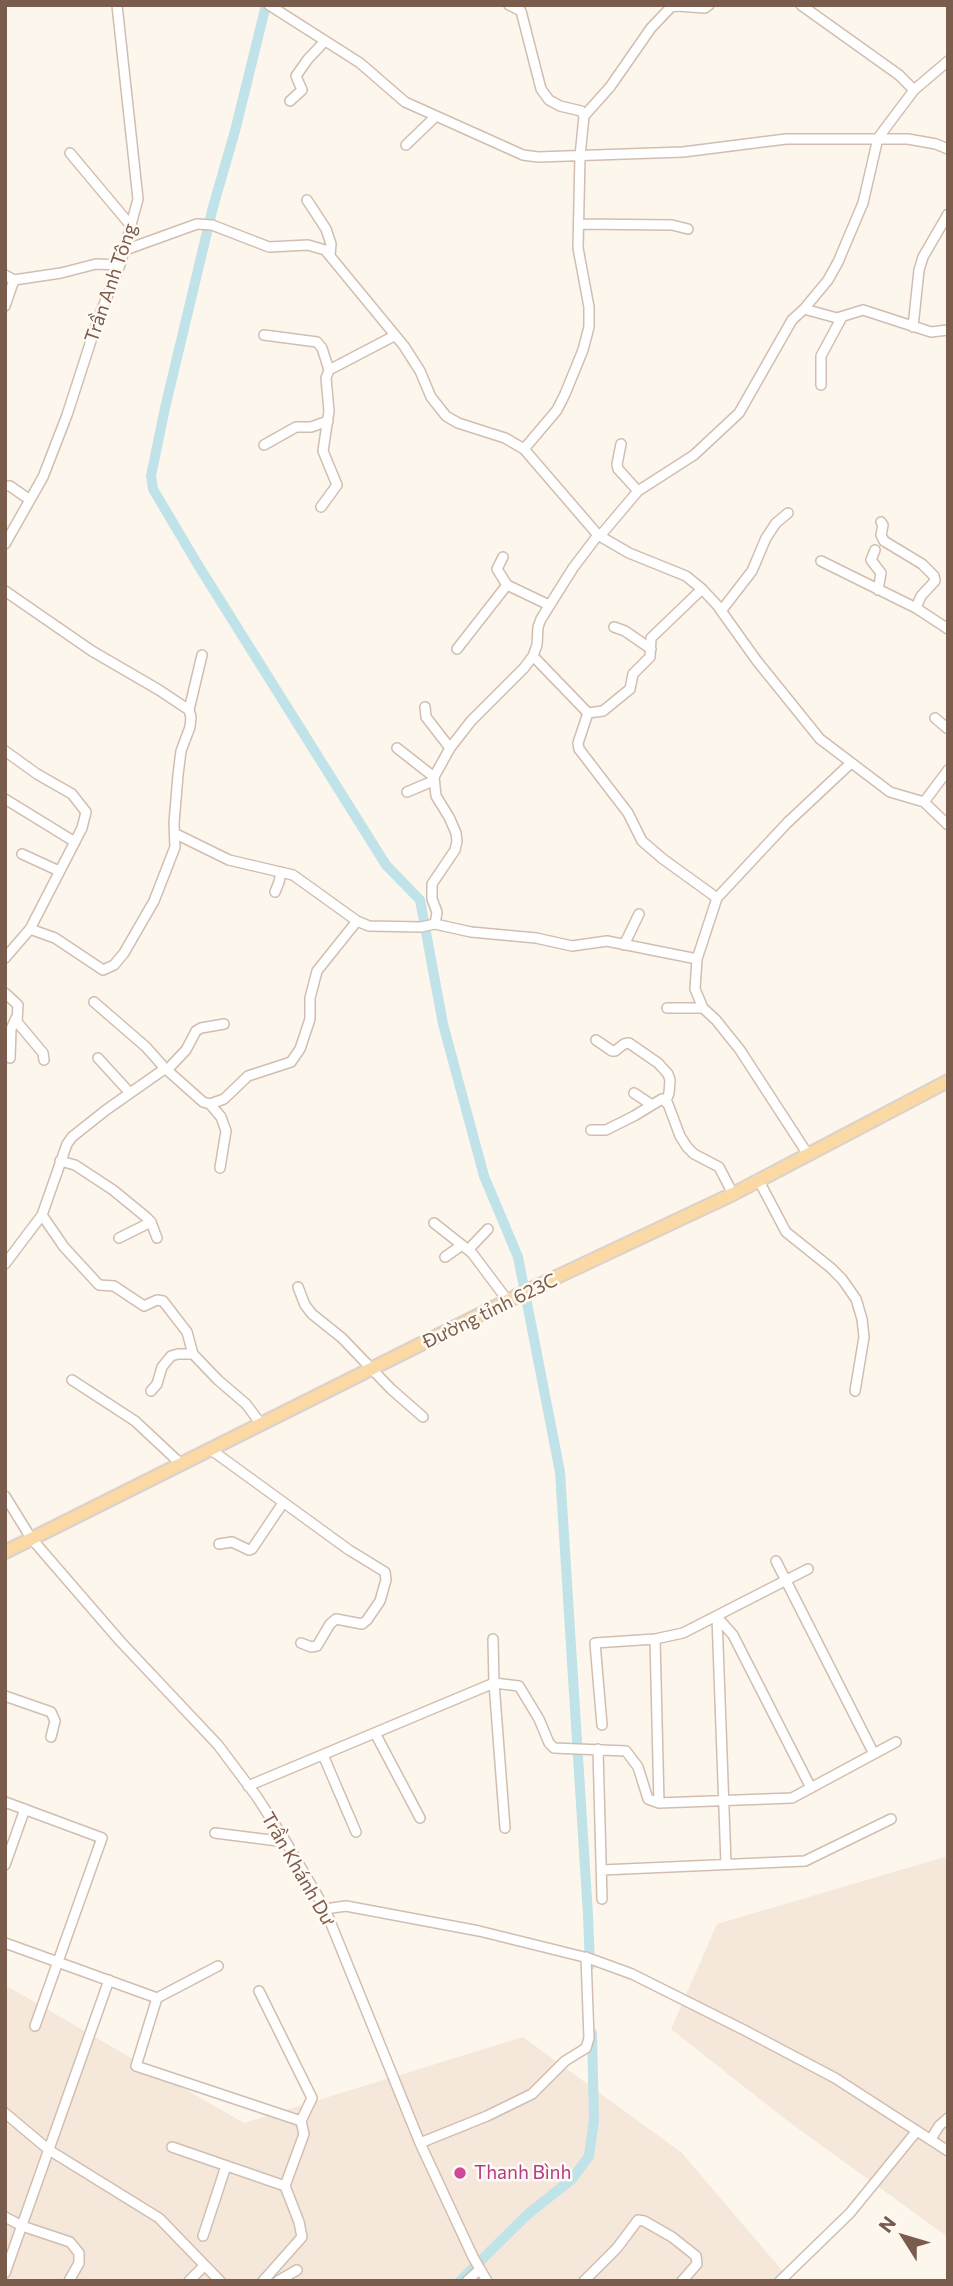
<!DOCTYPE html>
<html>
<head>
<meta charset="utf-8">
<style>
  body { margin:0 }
  #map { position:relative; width:953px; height:2286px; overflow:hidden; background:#fdf6ec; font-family:Commissioner,sans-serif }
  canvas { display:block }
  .frame { position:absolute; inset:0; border:7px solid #7a5c4d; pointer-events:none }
  .north { position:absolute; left:869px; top:2202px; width:70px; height:70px; -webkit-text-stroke:5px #fffaf3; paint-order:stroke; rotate:307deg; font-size:19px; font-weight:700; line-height:28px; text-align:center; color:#7a5c4d }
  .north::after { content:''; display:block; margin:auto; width:24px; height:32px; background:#7a5c4d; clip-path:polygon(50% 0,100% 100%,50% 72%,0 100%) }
</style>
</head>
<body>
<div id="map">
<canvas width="953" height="2286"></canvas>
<div class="frame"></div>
<div class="north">N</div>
</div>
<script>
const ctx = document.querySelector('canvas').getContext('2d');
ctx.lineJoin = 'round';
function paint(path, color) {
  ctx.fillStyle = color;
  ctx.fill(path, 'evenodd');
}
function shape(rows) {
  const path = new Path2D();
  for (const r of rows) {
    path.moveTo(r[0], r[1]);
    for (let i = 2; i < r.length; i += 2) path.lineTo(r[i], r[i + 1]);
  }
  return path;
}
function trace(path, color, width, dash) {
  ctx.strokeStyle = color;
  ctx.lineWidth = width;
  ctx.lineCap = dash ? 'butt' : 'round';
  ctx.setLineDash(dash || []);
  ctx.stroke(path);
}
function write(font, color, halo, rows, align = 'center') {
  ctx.font = font + ' Commissioner,sans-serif';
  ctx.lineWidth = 5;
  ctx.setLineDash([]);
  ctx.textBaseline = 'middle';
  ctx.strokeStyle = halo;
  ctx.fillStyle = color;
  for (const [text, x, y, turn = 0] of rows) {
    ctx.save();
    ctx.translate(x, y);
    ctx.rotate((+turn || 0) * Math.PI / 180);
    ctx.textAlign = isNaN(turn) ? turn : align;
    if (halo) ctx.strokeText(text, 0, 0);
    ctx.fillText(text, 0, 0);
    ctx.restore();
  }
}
paint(shape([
  [948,1856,948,2242,945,2235,785,2119,671,2029,717,1924],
  [5,1985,244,2123,523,2037,682,2153,791,2281,5,2281]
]), '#f5e8da');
trace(shape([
  [266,5,235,131,213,207,165,408,151,476,153,489,198,565,386,865,420,900,443,1024,484,1176,518,1257,560,1472,588,1915,590,1965],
  [460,2281,528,2214,572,2179,589,2156,594,2120,592,2033]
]), '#bfe3e8', 10);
const minor = shape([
  [269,5,360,63,405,102,523,155,538,157,683,152,786,139,908,139,936,144,948,149],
  [509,5,521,11,541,89,549,100,560,106,581,111,584,116,580,156,578,248,589,307,589,327,583,350,565,394,557,410,524,449],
  [801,5,899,75,914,90],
  [290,101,302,90,296,76,308,59,325,41],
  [584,116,610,87,651,28,671,7,677,6,705,8,709,5],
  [406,145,435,117],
  [70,153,132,227],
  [307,200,326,229,331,244,330,255],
  [580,224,672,225,688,229],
  [125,250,197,224,212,225,269,247,308,245,325,250,404,346,420,371,431,397,446,416,458,423,505,438,524,449,598,535,629,553,686,576,702,589,717,605,757,661,820,739,890,792,924,802,948,825],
  [5,275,14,280,61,273,96,264,120,265],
  [5,306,14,280],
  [804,309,837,318,863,310,931,332,948,330],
  [913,327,919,270,923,257,948,214],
  [264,335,317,342,322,348,329,370],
  [821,385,821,356,842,317],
  [621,444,617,464,618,469,638,491],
  [264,445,296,427,311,427,328,421],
  [5,486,10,486,30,500],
  [321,507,337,485,323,451,329,411,326,378,329,370,394,336],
  [881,522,883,525,881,535,884,541,922,564,934,576,935,581,921,596,916,608],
  [600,536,638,491,694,455,739,413,792,320,804,309,828,280,838,262,863,203,878,138,914,90,948,61],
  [5,544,43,477,67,415,98,319,120,265,138,199,117,5],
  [875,550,871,560,881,573,878,590],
  [503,557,497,569,507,585],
  [821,561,916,608,948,629],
  [5,591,92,651,159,690,189,710,191,717,190,727,181,751,178,775,174,823,175,847,154,901,124,953,114,965,103,970,55,938,30,929,5,958],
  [721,611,752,571,766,538,776,523,788,513],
  [614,627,625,631,651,649],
  [457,649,507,585,549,605],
  [533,656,588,713,578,743,579,749,628,813,642,841,663,859,717,898],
  [425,707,426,717,450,748],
  [189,710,202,655],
  [588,713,603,711,630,689,633,674,650,657,651,638,702,589],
  [935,718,948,729],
  [397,748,434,777],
  [5,751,37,774,72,794,86,812,82,828,30,929],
  [407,792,433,781],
  [5,799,75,842],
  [924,802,948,770],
  [176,834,229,860,293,875,357,921,369,926,421,927,435,924,471,932,536,938,572,946,607,941,697,959],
  [22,854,59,871],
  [275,892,279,882,281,872],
  [435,924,437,912,432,899,432,884,455,850,457,841,456,833,449,817,436,796,434,777,450,748,471,721,524,668,533,656,537,645,538,627,541,619,573,568,598,535],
  [624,945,639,914],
  [5,993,18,1005,17,1022,43,1053,44,1060],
  [94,1002,146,1047,162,1065,163,1070],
  [667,1008,703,1008],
  [596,1040,612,1051,615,1051,624,1044,629,1043,658,1063,668,1074,670,1080,669,1093,666,1101],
  [10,1058,11,1029,16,1018],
  [98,1058,130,1093],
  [167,1070,186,1050,196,1031,201,1028,224,1024],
  [634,1093,652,1105],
  [210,1104,221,1117,226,1131,220,1168],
  [591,1130,606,1130,634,1116,662,1099,668,1104,680,1136,687,1147,694,1154,719,1167,733,1194],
  [807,1153,740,1050,716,1020,703,1008,695,989,697,959,717,898,787,823,851,763],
  [60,1161,75,1165,113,1190,146,1217,151,1222,157,1238],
  [758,1179,786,1232,831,1268,842,1279,856,1299,862,1319,864,1337,855,1391],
  [42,1215,64,1247,99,1285,114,1286,144,1306,157,1300,163,1301,187,1332,193,1354,218,1380,246,1404,261,1424],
  [434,1223,472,1253,508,1301],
  [119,1238,151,1222],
  [468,1250,488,1229],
  [445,1257,462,1245],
  [5,1264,42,1215,67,1144,72,1137,106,1110,163,1070,167,1070,203,1102,210,1104,224,1099,248,1076,291,1062,300,1049,310,1019,310,998,317,971,357,921],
  [298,1287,305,1305,312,1314,342,1338,391,1389,423,1417],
  [72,1380,135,1421,181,1464],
  [151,1391,157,1384,162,1367,171,1356,178,1354,193,1354],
  [210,1449,349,1550,385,1572,386,1580,380,1601,367,1620,362,1624,336,1619,330,1624,317,1646,311,1647,301,1643],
  [5,1496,31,1538,120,1641,218,1745,257,1797,286,1842,325,1909,420,2143,473,2257,487,2281],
  [219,1544,232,1542,249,1550,252,1549,283,1503],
  [776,1561,874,1754],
  [717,1617,726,1864],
  [717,1617,733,1635,811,1788],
  [493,1639,494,1683,505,1828],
  [655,1639,659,1803],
  [5,1696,51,1712,55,1721,51,1737],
  [602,1725,595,1643,655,1639,683,1633,808,1569],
  [375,1733,420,1818],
  [598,1749,602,1899],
  [323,1755,356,1832],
  [248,1786,494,1683,519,1686,539,1719,549,1743,554,1748,626,1751,638,1767,648,1799,659,1803,792,1798,896,1742],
  [5,1802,102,1838,35,2026],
  [215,1833,286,1842],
  [5,1865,25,1809],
  [602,1870,805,1861,891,1819],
  [325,1909,346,1906,479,1931,588,1958,632,1974,744,2030,835,2078,948,2151],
  [5,1943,157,1998,136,2066,301,2121,304,2134,285,2186,172,2147],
  [259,1991,312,2098,301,2121],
  [157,1998,218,1966],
  [5,2113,49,2150,159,2218,220,2281],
  [931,2139,939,2126,948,2118],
  [420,2143,487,2116,532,2094,565,2061,586,2048,589,2038,586,1957],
  [5,2217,22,2226,70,2242,79,2253,79,2263,69,2281],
  [203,2236,226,2166],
  [5,2273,109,1980],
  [189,2281,204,2266],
  [263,2281,302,2237,299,2222,285,2186],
  [278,2281,297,2270],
  [467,2281,479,2270],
  [584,2281,617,2248,638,2220,644,2221,672,2237,696,2256,697,2264,682,2281],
  [780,2281,850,2213,916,2132]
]);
const major = shape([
  [5,1552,529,1290,733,1194,948,1081]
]);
trace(minor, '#d1beb0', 12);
trace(major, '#dad1cd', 16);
trace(minor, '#fff', 9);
trace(major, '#fbd9a5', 12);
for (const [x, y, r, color] of [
  [460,2173,7,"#d1479c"]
]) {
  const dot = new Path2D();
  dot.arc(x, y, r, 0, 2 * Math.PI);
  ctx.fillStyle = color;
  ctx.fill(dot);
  trace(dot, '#fffaf3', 2.5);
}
write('19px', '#7a5c4d', '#fffaf3', [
  ["Trần Anh Tông",111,283,-71],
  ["Đường tỉnh 623C",490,1311,-26],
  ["Trần Khánh Dư",298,1869,60]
]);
write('19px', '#b23c85', '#fffaf3', [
  ["Thanh Bình",474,2173]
], 'left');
</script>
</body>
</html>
